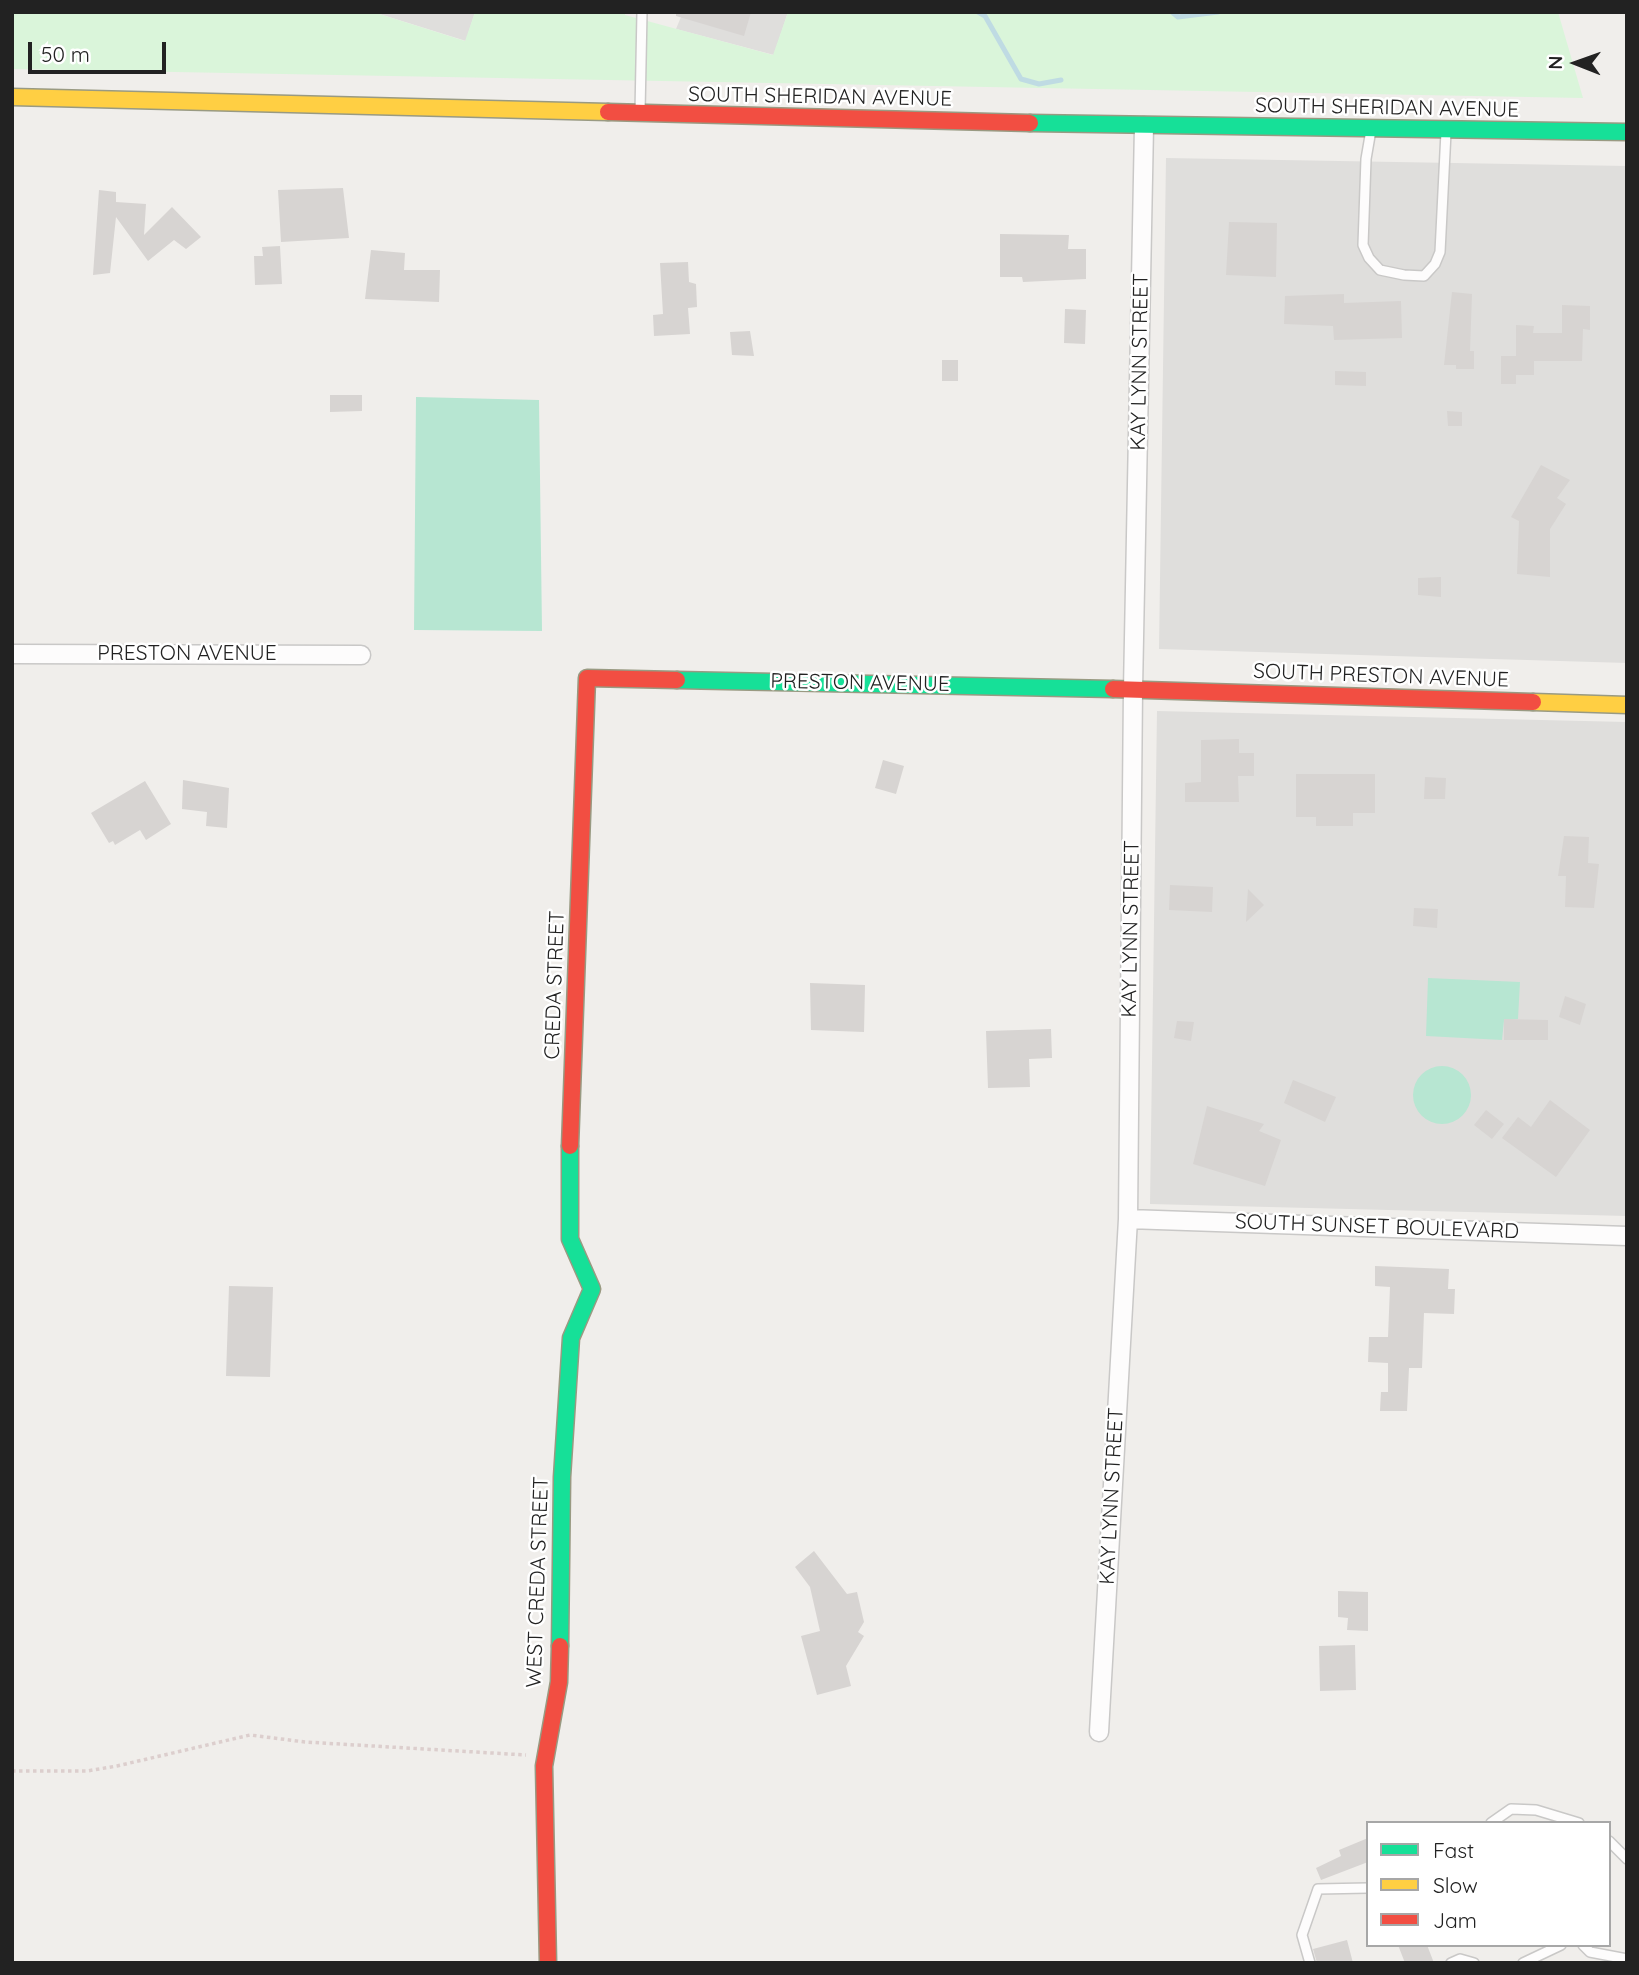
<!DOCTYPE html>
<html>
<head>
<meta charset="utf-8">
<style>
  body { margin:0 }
  #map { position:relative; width:1639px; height:1975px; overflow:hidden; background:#f0eeeb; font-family:Quicksand,sans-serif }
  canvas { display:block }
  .frame { position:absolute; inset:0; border:14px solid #222; pointer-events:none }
  .legend { position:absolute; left:1366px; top:1821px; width:245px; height:126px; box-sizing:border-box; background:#fff; border:2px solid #a7a7a7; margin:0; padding:9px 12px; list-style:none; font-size:21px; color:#222 }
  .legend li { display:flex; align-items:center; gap:14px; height:35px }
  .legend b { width:35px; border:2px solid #a7a7a7 }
  .north { position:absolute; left:1541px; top:28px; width:70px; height:70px; -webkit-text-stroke:5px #fff; paint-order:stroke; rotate:271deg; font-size:19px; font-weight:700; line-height:28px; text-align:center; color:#222 }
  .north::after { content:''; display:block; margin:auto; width:24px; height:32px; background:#222; clip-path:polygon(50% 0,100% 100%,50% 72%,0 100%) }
  .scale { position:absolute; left:28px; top:42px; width:138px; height:32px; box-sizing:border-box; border:4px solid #222; border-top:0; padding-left:9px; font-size:21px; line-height:24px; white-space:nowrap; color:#222; -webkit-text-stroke:5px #fff; paint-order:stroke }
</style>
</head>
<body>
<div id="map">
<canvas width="1639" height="1975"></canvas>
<div class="frame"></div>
<ul class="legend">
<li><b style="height:9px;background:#16e098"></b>Fast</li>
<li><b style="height:9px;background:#ffcf43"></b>Slow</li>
<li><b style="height:9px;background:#f24e42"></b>Jam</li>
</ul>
<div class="north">N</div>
<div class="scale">50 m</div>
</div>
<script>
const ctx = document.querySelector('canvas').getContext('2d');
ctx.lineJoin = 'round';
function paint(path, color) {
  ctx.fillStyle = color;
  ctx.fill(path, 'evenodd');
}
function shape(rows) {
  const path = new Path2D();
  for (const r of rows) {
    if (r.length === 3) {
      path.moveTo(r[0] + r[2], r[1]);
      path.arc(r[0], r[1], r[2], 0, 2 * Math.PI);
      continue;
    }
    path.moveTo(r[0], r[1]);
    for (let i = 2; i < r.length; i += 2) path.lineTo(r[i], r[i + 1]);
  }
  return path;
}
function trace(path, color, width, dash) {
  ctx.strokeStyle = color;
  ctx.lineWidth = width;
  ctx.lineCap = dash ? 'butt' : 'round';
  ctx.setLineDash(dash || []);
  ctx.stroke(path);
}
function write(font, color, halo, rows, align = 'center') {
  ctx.font = font + ' Quicksand,sans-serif';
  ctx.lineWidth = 5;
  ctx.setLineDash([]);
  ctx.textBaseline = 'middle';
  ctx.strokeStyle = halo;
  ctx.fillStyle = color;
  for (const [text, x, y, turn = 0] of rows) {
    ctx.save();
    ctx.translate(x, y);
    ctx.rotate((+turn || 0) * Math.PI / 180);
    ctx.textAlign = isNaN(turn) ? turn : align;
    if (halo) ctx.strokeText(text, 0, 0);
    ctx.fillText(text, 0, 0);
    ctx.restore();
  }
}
paint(shape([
  [373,12,475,12,466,41],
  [683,12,788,12,774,55,676,29],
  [1166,158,1627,166,1627,663,1159,649],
  [1157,711,1627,722,1627,1216,1150,1204]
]), '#dfdedc');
paint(shape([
  [12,12,373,12,465,41,475,12,625,12,625,15,773,55,788,12,1558,12,1583,98,12,69]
]), '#daf5da');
paint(shape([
  [416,397,539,400,542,631,414,630],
  [1428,978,1520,982,1518,1019,1504,1020,1502,1040,1426,1036],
  [1442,1095,29]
]), '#b7e6d2');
trace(shape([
  [978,12,985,16,1021,79,1039,84,1061,80],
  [1172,12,1178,17,1218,12]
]), '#bfdbe3', 5);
paint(shape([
  [676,12,751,12,744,36,676,16],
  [343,188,349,238,281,242,278,190],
  [99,190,116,192,116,202,146,204,144,235,172,207,201,237,186,249,174,240,148,261,116,217,110,273,93,275],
  [1229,222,1277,223,1276,277,1226,275],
  [1000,234,1069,235,1068,249,1086,249,1086,279,1023,282,1022,277,1000,277],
  [280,246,282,284,255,285,254,256,263,256,262,247],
  [371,250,405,253,404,270,440,270,439,302,365,299],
  [688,262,689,282,696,284,697,307,688,308,690,334,654,336,653,315,663,314,660,263],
  [1452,292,1472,294,1470,351,1474,351,1474,369,1456,369,1456,365,1444,365],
  [1344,294,1344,303,1401,301,1402,338,1334,340,1333,326,1284,324,1285,296],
  [1562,305,1590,306,1590,330,1583,329,1582,361,1534,361,1534,375,1516,375,1516,384,1501,384,1501,356,1516,356,1516,325,1534,326,1533,333,1562,333],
  [1065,309,1086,310,1085,344,1064,343],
  [750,331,754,356,732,355,730,332],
  [942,360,958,360,958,381,942,381],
  [1335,371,1366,372,1366,386,1335,385],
  [330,395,362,395,362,411,330,412],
  [1447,411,1462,412,1462,426,1448,426],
  [1541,465,1570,480,1557,498,1566,504,1550,529,1550,577,1517,574,1519,521,1511,517],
  [1441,577,1441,597,1418,595,1418,578],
  [1239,739,1239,753,1254,753,1254,776,1238,776,1239,802,1185,802,1185,783,1201,782,1201,740],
  [883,760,904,766,896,794,875,788],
  [1296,774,1375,774,1375,813,1353,813,1353,826,1316,826,1316,817,1296,817],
  [1425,777,1446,778,1445,799,1424,799],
  [183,780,229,788,227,828,206,826,207,812,182,809],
  [145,781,171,824,146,840,140,830,115,845,113,841,109,843,91,813],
  [1564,836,1589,837,1588,863,1599,864,1594,908,1565,907,1566,876,1558,876],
  [1170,885,1213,887,1212,912,1169,910],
  [1248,889,1264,905,1246,922],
  [1414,908,1438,909,1437,928,1413,926],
  [810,983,865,985,864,1032,811,1030],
  [1565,996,1586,1004,1580,1025,1559,1017],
  [1504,1019,1548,1020,1548,1040,1504,1040],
  [1177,1021,1194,1022,1191,1041,1174,1038],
  [1051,1029,1052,1058,1029,1059,1030,1087,988,1088,986,1031],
  [1293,1080,1336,1097,1325,1122,1284,1103],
  [1550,1100,1590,1130,1556,1177,1502,1138,1518,1117,1531,1127],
  [1207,1106,1264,1124,1259,1131,1281,1140,1265,1186,1193,1164],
  [1486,1110,1504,1124,1492,1139,1474,1125],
  [1375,1266,1449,1269,1448,1289,1455,1289,1454,1314,1424,1313,1422,1368,1409,1368,1407,1411,1380,1411,1381,1392,1388,1392,1388,1363,1368,1362,1369,1337,1388,1337,1390,1287,1375,1286],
  [229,1286,273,1287,270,1377,226,1376],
  [814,1551,847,1594,857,1592,864,1622,858,1632,864,1636,846,1666,851,1686,817,1695,801,1636,820,1631,810,1587,795,1567],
  [1338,1591,1368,1592,1368,1631,1347,1630,1348,1618,1338,1617],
  [1355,1645,1356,1690,1320,1691,1319,1646],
  [1368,1838,1368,1862,1321,1880,1316,1868,1341,1856,1339,1850],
  [1347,1940,1353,1963,1317,1963,1313,1949],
  [1398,1945,1427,1945,1434,1963,1405,1963]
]), '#d7d4d2');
const lane = shape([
  [640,112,642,12],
  [1371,130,1366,159,1363,245,1369,258,1380,270,1404,275,1424,276,1435,264,1440,252,1446,132],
  [1491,1823,1511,1809,1536,1810,1579,1823],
  [1609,1841,1627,1859],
  [1583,1945,1590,1952,1627,1959],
  [1310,1963,1302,1935,1318,1889,1368,1888],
  [1451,1963,1460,1959,1474,1963],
  [1523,1963,1561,1945]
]);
const street = shape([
  [12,654,361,655],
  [1128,1219,1627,1236],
  [1099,1732,1128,1219,1133,689,1144,126]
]);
const fast = shape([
  [1030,123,1627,132],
  [677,680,1113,689],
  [560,1646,562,1477,571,1338,592,1289,570,1239,570,1146]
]);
const slow = shape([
  [12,97,608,112],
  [1533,702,1627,705]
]);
const jam = shape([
  [608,112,1030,123],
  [1113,689,1533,702],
  [570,1146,587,678,677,680],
  [548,1963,544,1766,559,1682,560,1646]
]);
trace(lane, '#c9c8c7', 12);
trace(street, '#c9c8c7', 21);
trace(fast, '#999a82', 19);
trace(slow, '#999a82', 19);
trace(jam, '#999a82', 19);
trace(shape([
  [12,1771,87,1771,117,1766,250,1735,305,1742,526,1755]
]), '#dccecd', 3.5, [3.5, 3.5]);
trace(lane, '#fdfcfc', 9);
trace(street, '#fdfcfc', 18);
trace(fast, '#16e098', 16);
trace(slow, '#ffcf43', 16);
trace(jam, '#f24e42', 16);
write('21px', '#222', '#fff', [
  ["SOUTH SHERIDAN AVENUE",820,97,1],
  ["SOUTH SHERIDAN AVENUE",1387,108,1],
  ["KAY LYNN STREET",1140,362,-89],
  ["PRESTON AVENUE",187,654],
  ["SOUTH PRESTON AVENUE",1381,676,2],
  ["PRESTON AVENUE",860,683,1],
  ["KAY LYNN STREET",1131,929,-89],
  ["CREDA STREET",555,985,-88],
  ["SOUTH SUNSET BOULEVARD",1377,1227,2],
  ["KAY LYNN STREET",1112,1496,-87],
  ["WEST CREDA STREET",538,1582,-88]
]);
</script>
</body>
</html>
